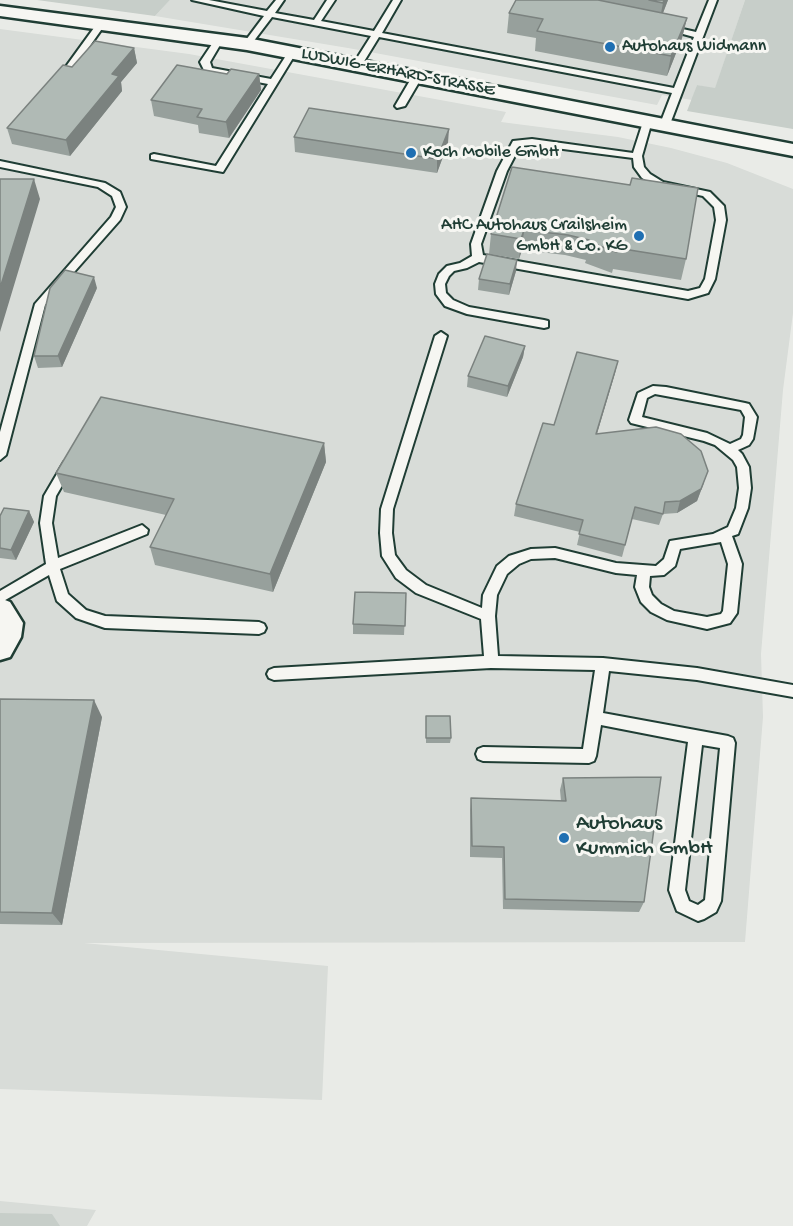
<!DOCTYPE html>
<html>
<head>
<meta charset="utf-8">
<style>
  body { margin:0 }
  canvas { display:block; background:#e9ebe7 }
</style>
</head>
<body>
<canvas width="793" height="1226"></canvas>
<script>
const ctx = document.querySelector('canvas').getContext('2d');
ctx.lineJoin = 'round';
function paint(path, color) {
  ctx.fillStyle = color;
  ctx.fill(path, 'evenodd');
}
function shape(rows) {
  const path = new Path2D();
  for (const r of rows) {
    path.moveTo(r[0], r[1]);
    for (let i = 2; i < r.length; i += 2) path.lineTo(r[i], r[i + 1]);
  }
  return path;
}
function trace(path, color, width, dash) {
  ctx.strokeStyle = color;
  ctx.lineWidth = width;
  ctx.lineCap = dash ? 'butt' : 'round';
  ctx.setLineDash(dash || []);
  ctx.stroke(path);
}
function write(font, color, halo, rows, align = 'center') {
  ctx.font = font + ' "Gochi Hand",sans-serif';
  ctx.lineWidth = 6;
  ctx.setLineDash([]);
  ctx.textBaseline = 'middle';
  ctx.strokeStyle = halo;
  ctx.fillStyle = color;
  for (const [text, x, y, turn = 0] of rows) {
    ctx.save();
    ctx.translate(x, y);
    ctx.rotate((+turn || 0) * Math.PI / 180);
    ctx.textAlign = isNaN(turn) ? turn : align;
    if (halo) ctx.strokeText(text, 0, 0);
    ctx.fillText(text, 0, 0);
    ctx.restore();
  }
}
paint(shape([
  [170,0,745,0,715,89,697,85,692,100,662,95,657,105,348,48,155,16],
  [0,29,189,54,506,112,501,122,618,137,671,148,727,163,793,189,793,313,783,390,761,654,763,717,745,942,84,943,328,966,322,1100,0,1089],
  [0,1201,96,1210,87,1226,0,1226]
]), '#d8dcd8');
paint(shape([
  [37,0,170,0,155,16],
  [745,0,793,0,793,129,687,111,697,85,715,88],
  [0,1213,52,1214,60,1226,0,1226]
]), '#c7cec9');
const lane = shape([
  [192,0,209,0,267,11,276,0,284,0,275,13,314,20,327,0,335,0,321,21,374,31,393,0,401,0,382,33,674,88,694,37,661,28,665,25,696,32,709,0,717,0,670,124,665,127,660,124,672,93,379,37,360,68,357,69,352,66,371,36,272,17,250,46,247,47,243,44,264,16,192,0],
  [99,21,106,23,70,74,64,74,62,72,99,21],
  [216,38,223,40,210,62,212,68,271,79,289,51,296,53,223,172,151,159,151,155,154,154,216,166,268,84,205,72,200,62,216,38],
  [417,74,422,77,405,106,397,108,395,106,412,77,417,74],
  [644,119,652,121,642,156,644,167,650,174,663,182,710,192,724,206,726,220,715,279,708,293,688,299,479,262,467,268,454,271,449,276,445,284,446,293,453,300,469,307,544,320,548,321,548,327,544,328,467,314,445,306,436,294,435,284,439,274,447,266,460,263,472,256,471,244,497,171,513,141,532,139,633,153,644,119],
  [532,145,633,158,634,167,642,178,656,186,703,196,714,207,716,220,705,279,700,288,688,291,483,255,481,244,507,171,520,146,532,145],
  [0,161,105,183,120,192,126,207,120,220,45,305,6,455,0,460,0,432,35,304,111,217,116,207,112,196,98,187,0,167,0,161],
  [441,332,447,336,393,509,392,533,395,555,406,570,426,585,482,608,483,595,497,566,509,556,531,549,555,548,616,563,656,566,664,559,670,541,713,534,728,527,736,508,739,488,737,467,733,460,715,445,704,441,631,423,629,420,638,393,653,386,666,387,745,403,749,404,757,417,753,439,749,445,738,450,742,454,749,467,751,488,748,508,738,534,732,536,742,564,737,613,730,623,707,629,667,620,651,612,641,602,635,587,637,575,616,573,555,558,531,559,519,564,507,574,497,595,495,616,498,656,603,658,697,668,793,685,793,697,697,680,609,671,603,713,728,736,733,738,735,743,721,901,716,912,704,919,698,921,677,911,669,890,688,742,601,725,596,756,594,761,589,763,483,761,478,759,476,754,478,749,483,747,583,749,595,670,491,668,274,680,269,678,267,674,269,670,274,668,484,656,481,619,416,593,396,578,382,556,380,533,381,509,435,336,441,332],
  [655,394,741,410,745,417,743,435,741,439,730,444,707,433,642,417,647,398,655,394],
  [721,542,728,564,723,611,721,614,707,617,674,611,661,604,652,595,649,587,650,576,664,575,675,566,680,549,721,542],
  [702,745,720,748,705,900,698,905,689,901,685,890,702,745],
  [68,460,74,465,56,496,52,523,58,558,142,525,148,530,147,534,60,569,68,594,86,610,105,616,259,622,264,624,266,628,264,632,259,634,105,628,76,618,57,601,49,575,0,603,0,591,46,564,40,523,44,496,64,462,68,460]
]);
const street = shape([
  [0,6,247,38,793,144,793,156,247,50,0,16,0,6],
  [0,598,10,602,23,623,21,637,10,657,0,660,0,598]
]);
trace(lane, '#1f3d34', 4);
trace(street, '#1f3d34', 5);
paint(lane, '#f6f6f2');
paint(street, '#f6f6f2');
paint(shape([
  [516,0,668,0,663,13,687,18,682,38,667,76,535,51,536,38,507,33,509,13],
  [134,48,137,63,121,82,122,91,70,156,12,144,7,128,72,67],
  [227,74,259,74,261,90,229,138,199,133,198,125,154,116,151,100],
  [294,137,448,143,437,173,295,152],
  [512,167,686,259,681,280,613,269,612,273,585,263,586,260,565,255,522,250,519,259,489,254,491,234],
  [516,271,509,295,478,290,479,279],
  [97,288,62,367,38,368,34,356],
  [525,346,523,357,507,397,467,387,468,376],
  [618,361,615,373,597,434,704,483,697,501,677,513,663,514,659,525,632,519,622,557,577,545,580,532,514,516,516,504,554,425],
  [324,443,326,462,273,592,155,565,150,547,166,515,64,492,56,473],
  [29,511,34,522,16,560,0,558,0,516],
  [406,593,404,635,353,634,353,624],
  [0,699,102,717,62,925,0,924],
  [426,716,451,738,450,743,426,743],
  [563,778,644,902,639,912,503,909,502,858,470,857,470,810,471,798,561,801,560,790]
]), '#97a09c');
paint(shape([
  [664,0,668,0,659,23,663,3],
  [687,18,682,38,667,76,671,56],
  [134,48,137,63,121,82,122,91,70,156,66,140,112,74],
  [259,74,261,90,229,138,226,122],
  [449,129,448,143,437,173,437,159],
  [34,179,40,199,0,332,0,288],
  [524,230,522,250,519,259,521,239],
  [517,260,516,271,509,295,510,284],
  [94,277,97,288,62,367,58,356],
  [525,346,523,357,507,397,508,386],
  [618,361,615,373,593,446,596,434],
  [324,443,326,462,273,592,270,574],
  [708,471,697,501,677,513,680,501],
  [29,511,34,522,16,560,11,550],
  [94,700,102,717,62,925,52,913]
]), '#7b827f');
const building = shape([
  [516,0,598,0,687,18,671,56,537,31,543,19,509,13,516,0],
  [649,0,664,0,663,3,649,0],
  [95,41,134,48,112,74,119,76,66,140,7,128,63,65,72,67,95,41],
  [177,65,227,74,231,69,259,74,226,122,197,117,202,109,151,100,177,65],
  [309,108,449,129,437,159,294,137,309,108],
  [512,167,630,185,632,178,698,188,686,259,617,248,616,252,589,242,589,240,568,235,524,230,521,239,491,234,512,167],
  [0,179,34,179,0,288,0,179],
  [487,254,517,260,510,284,479,279,487,254],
  [65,270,94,277,58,356,34,356,50,288,65,270],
  [485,336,525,346,508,386,468,376,485,336],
  [577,352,618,361,596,434,656,427,681,434,701,451,708,471,701,489,680,501,665,502,663,514,635,507,625,545,579,534,583,520,516,504,543,423,554,425,577,352],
  [101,397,324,443,270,574,150,547,174,499,56,473,101,397],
  [4,508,29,511,11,550,0,548,0,516,4,508],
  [355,592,406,593,405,626,353,624,355,592],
  [0,699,94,700,52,913,0,912,0,699],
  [426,716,450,716,451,738,426,738,426,716],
  [661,777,644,902,505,899,504,847,472,846,471,798,566,801,563,778,661,777]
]);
paint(building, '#b0bab5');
trace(building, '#7b827f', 1.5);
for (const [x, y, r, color] of [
  [610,47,6,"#1f6fb2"],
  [411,153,6,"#1f6fb2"],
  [639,236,6,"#1f6fb2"],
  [564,838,6,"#1f6fb2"]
]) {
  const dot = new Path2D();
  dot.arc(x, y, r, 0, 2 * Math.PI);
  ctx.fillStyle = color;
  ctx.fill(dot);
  trace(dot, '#f6f6f2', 2);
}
write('18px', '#1f3d34', '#f6f6f2', [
  ["Autohaus Widmann",622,47],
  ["Koch Mobile GmbH",423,153],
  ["AHC Autohaus Crailsheim",627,226,"right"],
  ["GmbH & Co. KG",627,247,"right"]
], 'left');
write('18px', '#1f3d34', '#f6f6f2', [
  ["LUDWIG-ERHARD-STRASSE",398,73,11]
]);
write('22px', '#1f3d34', '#f6f6f2', [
  ["Autohaus",576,825],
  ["Kummich GmbH",576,850]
], 'left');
</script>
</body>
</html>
